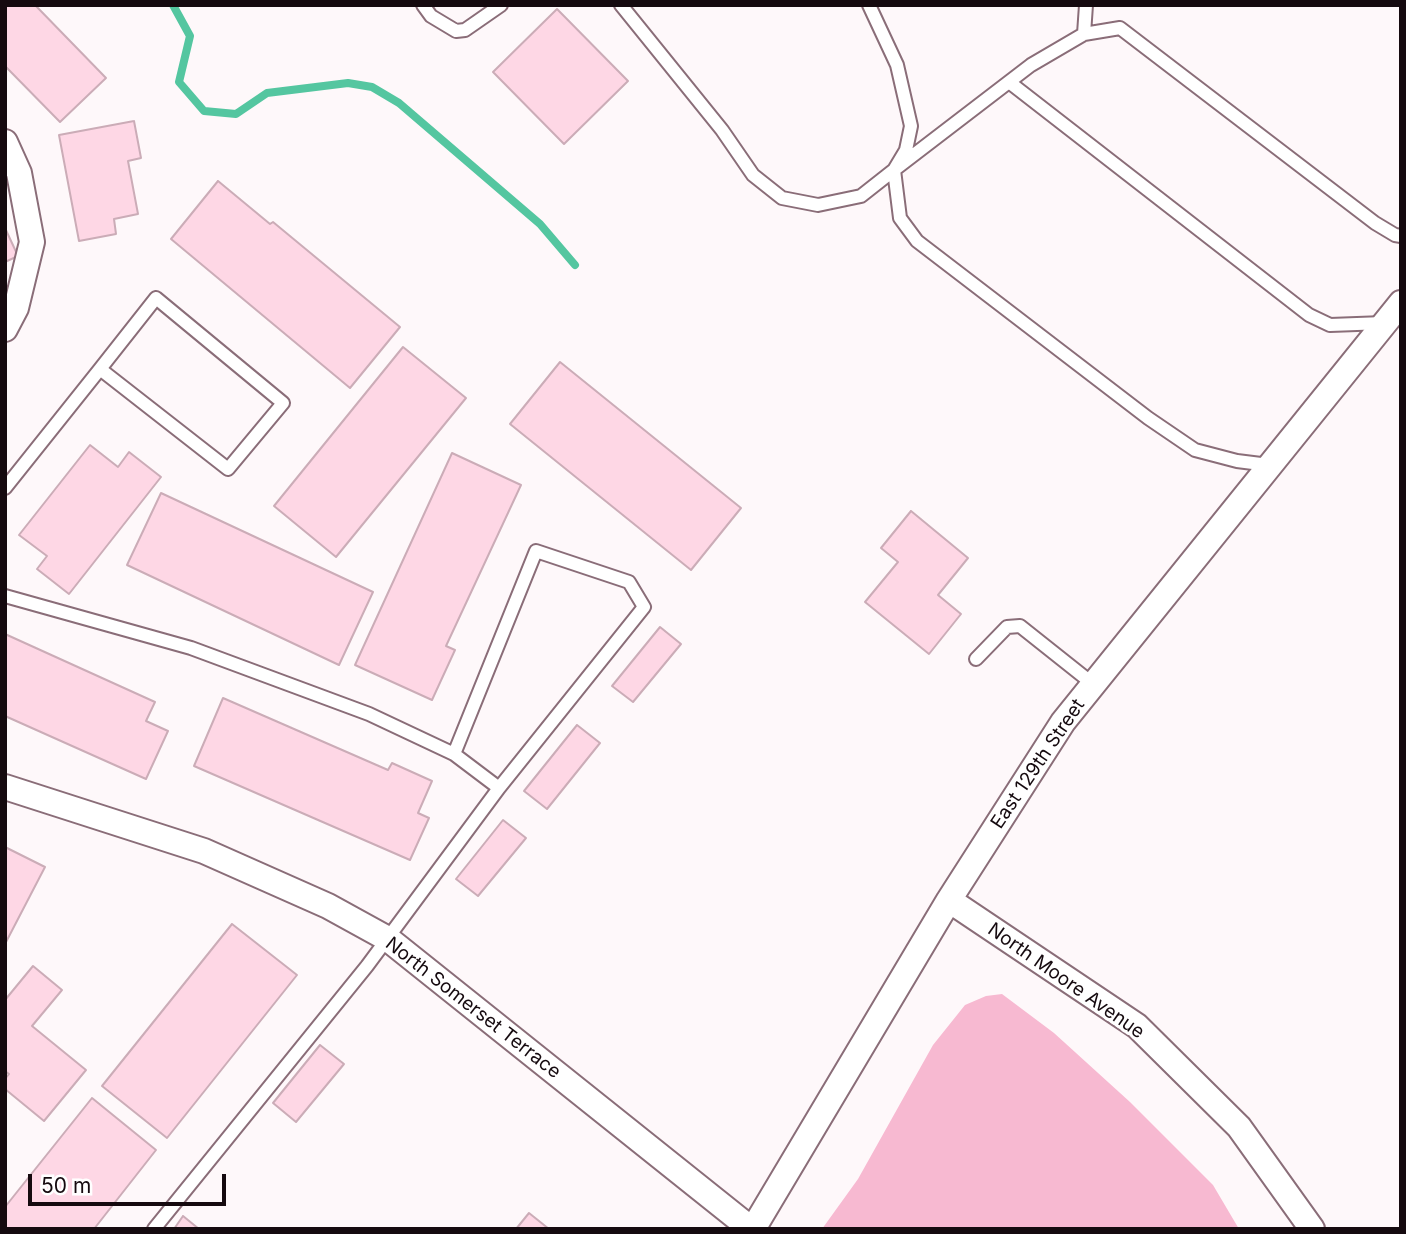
<!DOCTYPE html>
<html>
<head>
<meta charset="utf-8">
<style>
  body { margin:0 }
  #map { position:relative; width:1406px; height:1234px; overflow:hidden; background:#fef8fa; font-family:Inter,sans-serif }
  canvas { display:block }
  .frame { position:absolute; inset:0; border:7px solid #150a0f; pointer-events:none }
  .scale { position:absolute; left:28px; top:1174px; width:198px; height:32px; box-sizing:border-box; border:4px solid #150a0f; border-top:0; padding-left:9px; font-size:21px; line-height:24px; white-space:nowrap; color:#150a0f; -webkit-text-stroke:5px #fff; paint-order:stroke }
</style>
</head>
<body>
<div id="map">
<canvas width="1406" height="1234"></canvas>
<div class="frame"></div>
<div class="scale">50 m</div>
</div>
<script>
const ctx = document.querySelector('canvas').getContext('2d');
ctx.lineJoin = 'round';
function paint(path, color) {
  ctx.fillStyle = color;
  ctx.fill(path, 'evenodd');
}
function shape(rows) {
  const path = new Path2D();
  for (const r of rows) {
    path.moveTo(r[0], r[1]);
    for (let i = 2; i < r.length; i += 2) path.lineTo(r[i], r[i + 1]);
  }
  return path;
}
function trace(path, color, width, dash) {
  ctx.strokeStyle = color;
  ctx.lineWidth = width;
  ctx.lineCap = dash ? 'butt' : 'round';
  ctx.setLineDash(dash || []);
  ctx.stroke(path);
}
function write(font, color, halo, rows, align = 'center') {
  ctx.font = font + ' Inter,sans-serif';
  ctx.lineWidth = 6;
  ctx.setLineDash([]);
  ctx.textBaseline = 'middle';
  ctx.strokeStyle = halo;
  ctx.fillStyle = color;
  for (const [text, x, y, turn = 0] of rows) {
    ctx.save();
    ctx.translate(x, y);
    ctx.rotate((+turn || 0) * Math.PI / 180);
    ctx.textAlign = isNaN(turn) ? turn : align;
    if (halo) ctx.strokeText(text, 0, 0);
    ctx.fillText(text, 0, 0);
    ctx.restore();
  }
}
paint(shape([
  [1002,994,1054,1033,1130,1102,1213,1185,1239,1229,822,1229,858,1179,933,1045,965,1005,986,996]
]), '#f7b9d1');
trace(shape([
  [173,5,190,36,179,82,204,111,236,114,267,93,348,83,372,87,399,103,540,224,575,265]
]), '#54c6a0', 8);
const building = shape([
  [5,5,35,5,106,78,60,122,5,66,5,5],
  [557,9,628,81,564,144,493,72,557,9],
  [134,121,141,158,128,161,138,214,114,219,116,234,79,241,59,135,134,121],
  [218,181,270,224,273,222,400,327,350,388,171,239,218,181],
  [5,228,18,256,5,262,5,228],
  [403,347,466,398,336,557,274,506,403,347],
  [560,362,741,508,691,570,510,424,560,362],
  [90,445,118,467,129,452,161,477,69,594,37,569,47,556,19,535,90,445],
  [452,453,521,485,446,646,455,650,432,700,355,665,452,453],
  [161,493,373,592,339,665,127,565,161,493],
  [911,511,968,558,938,595,961,614,929,654,865,602,898,562,881,548,911,511],
  [660,627,681,644,633,702,612,686,660,627],
  [5,634,155,702,146,721,168,731,146,779,5,716,5,634],
  [223,698,388,770,392,763,432,781,418,813,429,818,410,860,194,766,223,698],
  [577,725,600,743,547,809,524,791,577,725],
  [503,820,526,838,478,896,456,879,503,820],
  [5,847,45,867,5,944,5,847],
  [232,924,297,975,167,1138,102,1086,232,924],
  [33,966,62,990,32,1026,86,1070,44,1121,5,1089,5,1079,9,1074,5,1071,5,1000,33,966],
  [320,1045,344,1064,296,1122,273,1103,320,1045],
  [92,1098,156,1150,94,1229,5,1229,5,1207,92,1098],
  [529,1213,549,1229,516,1229,529,1213],
  [183,1216,199,1229,174,1229,183,1216]
]);
paint(building, '#fed7e5');
trace(building, '#cbacb7', 2);
const lane = shape([
  [423,5,431,16,456,31,465,30,501,5],
  [621,5,722,130,753,175,782,198,818,205,861,196,894,170,906,150,911,126,897,65,869,5],
  [1084,34,1086,5],
  [1009,82,1309,315,1330,325,1384,323],
  [1269,465,1237,461,1195,450,1148,418,917,241,900,218,894,170,1031,65,1084,34,1120,28,1375,223,1395,235,1401,236],
  [5,488,100,369,156,298,283,403,228,469,100,369],
  [5,596,191,648,369,714,454,754,499,788],
  [976,659,1007,627,1020,626,1093,684],
  [154,1229,367,966,499,788,644,607,629,582,536,551,454,754]
]);
const street = shape([
  [5,142,19,173,32,242,16,308,5,329],
  [5,787,204,851,328,906,388,939,751,1229],
  [949,900,1137,1026,1239,1127,1312,1229],
  [753,1229,949,900,1063,722,1401,303]
]);
trace(lane, '#8a6d78', 16);
trace(street, '#8a6d78', 28);
trace(lane, '#fff', 12);
trace(street, '#fff', 24);
write('19px', '#150a0f', '#fff', [
  ["East 129th Street",1038,764,-56],
  ["North Moore Avenue",1066,981,35],
  ["North Somerset Terrace",473,1008,38]
]);
</script>
</body>
</html>
